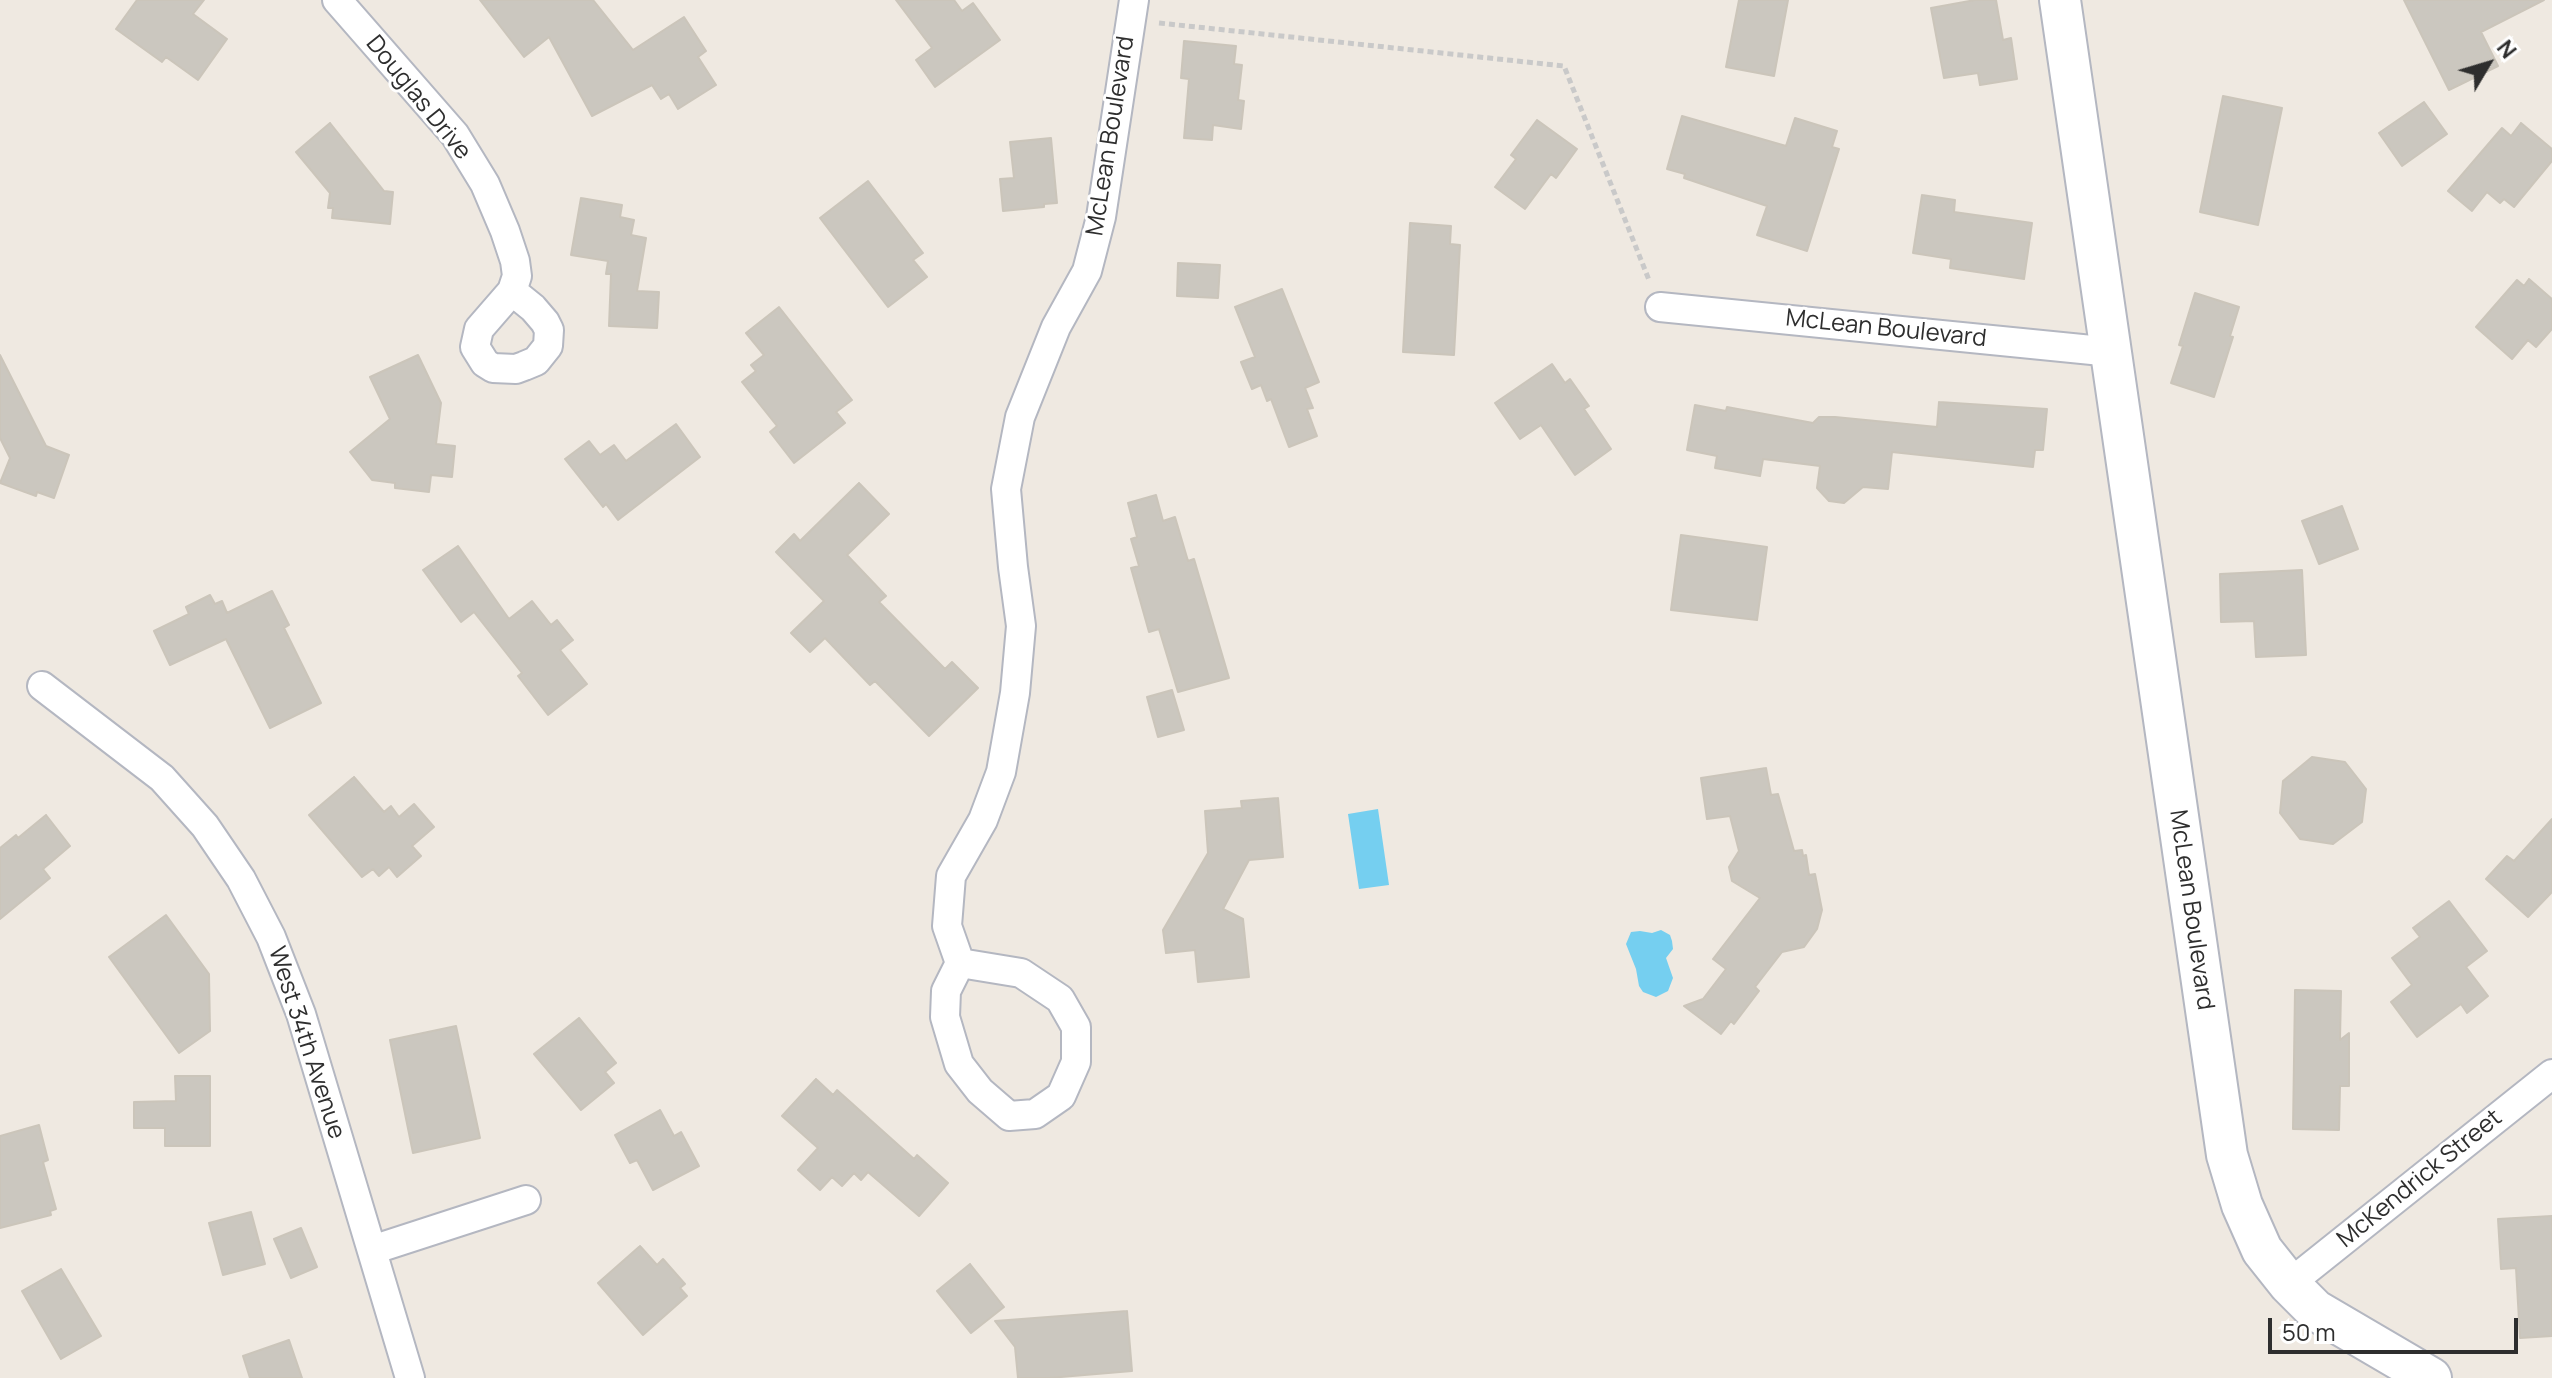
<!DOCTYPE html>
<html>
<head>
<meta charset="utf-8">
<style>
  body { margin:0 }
  #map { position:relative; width:2552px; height:1378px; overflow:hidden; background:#efe9e1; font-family:Manrope,sans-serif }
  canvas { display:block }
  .north { position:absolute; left:2448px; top:24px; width:80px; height:80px; -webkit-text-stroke:6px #fff; paint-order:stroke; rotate:52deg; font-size:22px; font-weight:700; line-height:32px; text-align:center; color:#2e2e2e }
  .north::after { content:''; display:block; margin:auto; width:28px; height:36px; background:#2e2e2e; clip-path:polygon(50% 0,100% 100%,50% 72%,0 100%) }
  .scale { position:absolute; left:2268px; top:1318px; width:250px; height:36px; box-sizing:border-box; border:4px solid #2e2e2e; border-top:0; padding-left:10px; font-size:24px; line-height:28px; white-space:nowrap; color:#2e2e2e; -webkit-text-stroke:6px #fff; paint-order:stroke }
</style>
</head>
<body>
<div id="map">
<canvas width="2552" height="1378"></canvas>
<div class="north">N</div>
<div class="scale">50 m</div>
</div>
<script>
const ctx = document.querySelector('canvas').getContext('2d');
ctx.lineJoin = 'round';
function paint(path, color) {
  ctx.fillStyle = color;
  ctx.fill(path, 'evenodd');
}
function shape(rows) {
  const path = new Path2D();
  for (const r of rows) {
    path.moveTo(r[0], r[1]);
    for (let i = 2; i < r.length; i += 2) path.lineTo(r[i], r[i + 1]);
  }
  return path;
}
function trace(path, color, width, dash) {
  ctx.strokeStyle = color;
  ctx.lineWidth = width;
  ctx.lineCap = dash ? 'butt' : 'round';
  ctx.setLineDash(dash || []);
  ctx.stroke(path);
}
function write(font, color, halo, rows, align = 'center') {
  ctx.font = font + ' Manrope,sans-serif';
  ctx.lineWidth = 6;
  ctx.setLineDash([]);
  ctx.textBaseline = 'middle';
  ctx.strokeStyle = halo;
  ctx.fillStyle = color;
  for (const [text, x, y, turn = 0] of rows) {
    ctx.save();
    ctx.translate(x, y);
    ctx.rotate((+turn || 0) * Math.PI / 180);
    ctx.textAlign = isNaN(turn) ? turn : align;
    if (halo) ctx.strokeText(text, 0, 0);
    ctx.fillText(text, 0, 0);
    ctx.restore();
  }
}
paint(shape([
  [1378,809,1389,885,1359,889,1348,814],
  [1661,930,1670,935,1672,941,1673,949,1666,958,1673,978,1668,991,1656,997,1643,992,1639,986,1636,969,1626,944,1631,932,1640,931,1652,933]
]), '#75cff0');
const building = shape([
  [137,0,204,0,193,14,227,39,198,80,166,57,162,62,116,29,137,0],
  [480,0,593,0,633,50,684,17,706,51,698,57,716,85,678,109,669,94,661,99,652,85,592,116,549,37,524,57,480,0],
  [896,0,954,0,962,11,973,3,1000,40,935,87,916,60,932,48,896,0],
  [1739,0,1788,0,1774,76,1726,67,1739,0],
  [1975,0,1996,0,2003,40,2011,38,2017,79,1980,85,1978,73,1944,78,1931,8,1975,0],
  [2404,0,2544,0,2481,32,2498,66,2449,90,2404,0],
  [1184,41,1236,46,1234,64,1242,65,1238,100,1244,101,1241,129,1213,125,1212,140,1184,138,1189,79,1181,78,1184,41],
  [2223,96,2282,108,2258,225,2200,212,2223,96],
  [2424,102,2447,134,2402,166,2379,133,2424,102],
  [1682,116,1786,146,1795,118,1837,131,1832,147,1839,149,1807,251,1757,235,1767,206,1684,178,1685,174,1667,169,1682,116],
  [1537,120,1577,149,1556,178,1551,174,1525,209,1495,187,1516,159,1511,155,1537,120],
  [330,123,384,191,393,192,390,224,332,218,333,208,328,208,330,193,296,152,330,123],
  [2521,123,2552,149,2552,161,2514,207,2504,199,2500,203,2487,192,2472,211,2448,191,2502,128,2511,136,2521,123],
  [1051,138,1057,203,1044,204,1044,207,1003,211,1000,179,1014,178,1010,142,1051,138],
  [868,181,923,253,913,260,927,277,888,307,820,218,868,181],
  [1922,195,1955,200,1954,212,2032,223,2024,279,1950,268,1951,259,1913,253,1922,195],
  [581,198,622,205,620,217,634,220,631,235,646,238,637,291,659,292,657,328,609,326,611,274,606,274,608,261,571,255,581,198],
  [1410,223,1451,226,1450,244,1460,245,1454,355,1403,352,1410,223],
  [1178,263,1220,265,1218,298,1177,296,1178,263],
  [2529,279,2552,299,2552,329,2536,347,2528,340,2512,359,2476,327,2517,280,2524,286,2529,279],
  [1282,289,1319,382,1305,388,1313,408,1307,409,1317,436,1289,447,1271,399,1267,401,1261,385,1252,389,1241,362,1255,357,1235,307,1282,289],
  [2195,293,2239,307,2230,336,2233,337,2214,397,2171,383,2183,346,2179,345,2195,293],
  [779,307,852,400,836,412,845,423,794,463,770,432,777,426,742,382,756,371,751,365,764,355,746,333,779,307],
  [0,355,46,446,69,455,54,498,37,492,36,496,0,483,10,458,0,438,0,355],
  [418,355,441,403,436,444,455,446,452,477,431,475,429,492,395,488,395,483,372,480,350,452,390,419,370,377,418,355],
  [1552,364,1565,383,1570,379,1589,406,1584,409,1611,449,1575,475,1541,425,1520,439,1495,403,1552,364],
  [1939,402,2047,409,2043,450,2035,450,2033,467,1892,452,1888,489,1863,487,1844,503,1829,501,1817,488,1820,466,1763,459,1760,476,1715,468,1717,456,1687,450,1695,405,1726,411,1727,407,1813,423,1819,417,1835,417,1937,427,1939,402],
  [676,424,700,457,618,520,606,504,603,507,565,459,589,441,600,455,614,445,626,461,676,424],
  [859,483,889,514,847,555,886,596,879,602,945,669,952,662,978,688,929,736,875,681,870,685,825,638,810,652,791,633,824,601,776,552,794,534,800,541,859,483],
  [1156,495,1163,521,1175,517,1188,561,1194,559,1229,678,1178,692,1159,629,1149,632,1131,568,1139,566,1131,539,1137,537,1128,503,1156,495],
  [2342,506,2358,549,2319,564,2302,521,2342,506],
  [1681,535,1767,547,1757,620,1671,610,1681,535],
  [458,546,509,619,532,601,551,625,557,620,573,640,560,650,587,684,548,715,518,676,522,673,474,612,461,622,423,570,458,546],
  [2302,570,2306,655,2256,657,2254,621,2221,622,2220,574,2302,570],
  [272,591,289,625,284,628,321,703,270,728,226,639,170,665,154,631,189,614,186,607,210,595,215,604,222,601,227,613,272,591],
  [1172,690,1184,730,1158,737,1147,697,1172,690],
  [2312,757,2345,762,2366,789,2362,822,2333,844,2300,839,2280,813,2283,781,2312,757],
  [1766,768,1771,795,1778,794,1794,851,1802,850,1803,856,1806,855,1809,875,1815,874,1822,910,1817,929,1804,947,1782,952,1755,987,1759,991,1734,1024,1731,1021,1721,1034,1684,1006,1703,999,1726,969,1713,959,1760,898,1732,881,1729,867,1739,851,1730,816,1707,819,1701,778,1766,768],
  [354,777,384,812,391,806,399,817,414,804,434,827,412,846,421,856,397,877,389,867,379,876,373,869,362,877,309,815,354,777],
  [1278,798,1283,857,1249,860,1223,909,1243,919,1249,977,1198,982,1195,950,1166,953,1163,930,1208,853,1205,811,1242,808,1241,801,1278,798],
  [46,815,70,846,43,869,50,878,0,919,0,848,16,835,18,838,46,815],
  [2552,819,2552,892,2528,917,2486,879,2507,856,2514,861,2552,819],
  [2449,901,2487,951,2466,967,2488,996,2467,1013,2461,1004,2417,1037,2391,1002,2412,985,2392,958,2420,937,2413,928,2449,901],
  [166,915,209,974,210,1031,179,1053,109,957,166,915],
  [2295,990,2341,991,2340,1040,2349,1033,2349,1086,2340,1086,2339,1130,2293,1129,2295,990],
  [579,1018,616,1063,605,1072,614,1083,581,1110,534,1054,579,1018],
  [456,1026,480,1138,413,1153,390,1040,456,1026],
  [175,1076,210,1076,210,1146,165,1146,165,1128,134,1128,134,1102,176,1101,175,1076],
  [816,1079,833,1095,837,1090,914,1159,917,1155,948,1183,919,1216,868,1172,861,1180,854,1173,842,1186,832,1177,820,1190,798,1170,818,1148,782,1116,816,1079],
  [660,1110,674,1136,681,1132,699,1166,653,1190,637,1160,630,1163,615,1135,660,1110],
  [39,1125,48,1160,43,1162,56,1209,50,1211,51,1215,0,1228,0,1136,39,1125],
  [251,1212,265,1264,223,1275,209,1223,251,1212],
  [2552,1216,2552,1336,2520,1338,2516,1268,2501,1269,2498,1219,2552,1216],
  [301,1228,317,1267,291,1278,274,1239,301,1228],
  [640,1246,657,1265,663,1259,685,1284,680,1288,687,1296,643,1335,598,1283,640,1246],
  [970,1264,1004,1307,971,1333,937,1291,970,1264],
  [61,1269,101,1336,61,1359,22,1291,61,1269],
  [1127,1311,1132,1371,1049,1378,1018,1378,1015,1347,995,1321,1127,1311],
  [289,1340,302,1378,250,1378,243,1356,289,1340]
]);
paint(building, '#cbc7bf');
trace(building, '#cbc5ba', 2);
const street = shape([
  [337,0,455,135,485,184,505,231,515,261,517,276,512,291,479,329,475,347,485,363,493,368,516,369,524,366,536,361,548,346,549,330,545,322,533,308,512,291],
  [1660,307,2112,352],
  [42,686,162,778,205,826,241,879,271,937,301,1014,410,1378],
  [960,963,1021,973,1060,999,1076,1027,1076,1062,1061,1096,1035,1114,1009,1116,980,1091,959,1064,945,1017,946,991,960,963,947,926,951,876,983,820,1001,772,1015,693,1021,626,1013,567,1006,489,1020,417,1056,327,1087,271,1101,217,1134,0],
  [372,1250,526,1200],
  [2289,1284,2552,1074]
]);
const secondary = shape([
  [2060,0,2227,1155,2242,1205,2262,1250,2289,1284,2315,1310,2431,1378]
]);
trace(street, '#b4b7c1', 32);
trace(secondary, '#b4b7c1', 44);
trace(shape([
  [1159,23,1564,66,1649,280]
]), '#c9c9c9', 5, [6, 4]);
trace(street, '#fff', 28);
trace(secondary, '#fff', 40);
write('24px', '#2e2e2e', '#fff', [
  ["Douglas Drive",418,98,51],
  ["McLean Boulevard",1111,136,-81],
  ["McLean Boulevard",1886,329,6],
  ["McLean Boulevard",2191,910,82],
  ["West 34th Avenue",306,1043,72],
  ["McKendrick Street",2420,1179,-39]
]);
</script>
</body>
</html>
